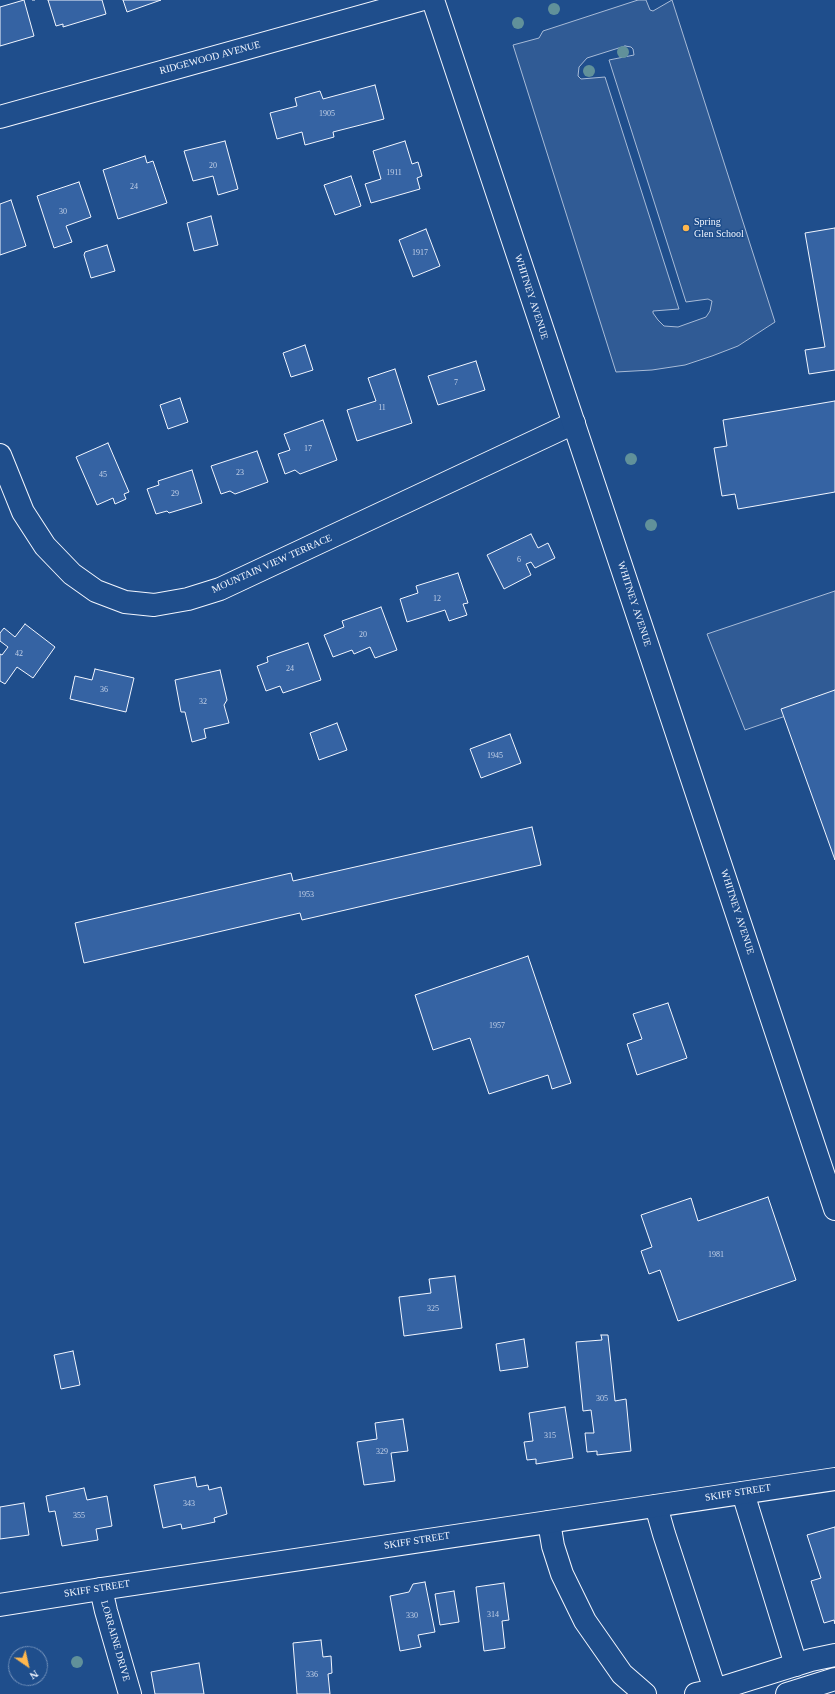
<!DOCTYPE html>
<html>
<head>
<meta charset="utf-8">
<style>
  body { margin:0 }
  #map { position:relative; width:835px; height:1694px; overflow:hidden; background:#1f4e8c; font-family:"Times New Roman",serif }
  canvas { display:block }
  .north { position:absolute; left:8px; top:1646px; width:40px; height:40px; box-sizing:border-box; background:#1f4e8c; border:1px solid #7391ba; border-radius:50%; rotate:146deg; font-size:11px; font-weight:700; line-height:16px; text-align:center; color:#f2f6ff }
  .north::after { content:''; display:block; margin:auto; width:14px; height:18px; background:#ffb74d; clip-path:polygon(50% 0,100% 100%,50% 72%,0 100%) }
</style>
</head>
<body>
<div id="map">
<canvas width="835" height="1694"></canvas>
<div class="north">N</div>
</div>
<script>
const ctx = document.querySelector('canvas').getContext('2d');
ctx.lineJoin = 'round';
function paint(path, color) {
  ctx.fillStyle = color;
  ctx.fill(path, 'evenodd');
}
function shape(rows) {
  const path = new Path2D();
  for (const r of rows) {
    path.moveTo(r[0], r[1]);
    for (let i = 2; i < r.length; i += 2) path.lineTo(r[i], r[i + 1]);
  }
  return path;
}
function trace(path, color, width, dash) {
  ctx.strokeStyle = color;
  ctx.lineWidth = width;
  ctx.lineCap = dash ? 'butt' : 'round';
  ctx.setLineDash(dash || []);
  ctx.stroke(path);
}
function write(font, color, halo, rows, align = 'center') {
  ctx.font = font + ' "Times New Roman",serif';
  ctx.lineWidth = 3;
  ctx.setLineDash([]);
  ctx.textBaseline = 'middle';
  ctx.strokeStyle = halo;
  ctx.fillStyle = color;
  for (const [text, x, y, turn = 0] of rows) {
    ctx.save();
    ctx.translate(x, y);
    ctx.rotate((+turn || 0) * Math.PI / 180);
    ctx.textAlign = isNaN(turn) ? turn : align;
    if (halo) ctx.strokeText(text, 0, 0);
    ctx.fillText(text, 0, 0);
    ctx.restore();
  }
}
const parking = shape([
  [638,0,646,0,650,10,653,11,672,0,775,322,738,346,712,356,685,365,652,370,616,372,513,45,539,38,543,31,638,0],
  [625,46,631,47,633,49,634,55,609,60,686,302,708,299,712,301,710,311,706,317,678,327,664,326,658,320,653,313,653,311,679,309,605,77,581,79,578,76,579,67,587,58,625,46],
  [835,591,835,699,745,730,707,634,835,591]
]);
paint(parking, '#305b95');
trace(parking, '#a8bbd7', 1);
const building = shape([
  [24,0,34,36,0,46,0,7,24,0],
  [48,0,102,0,106,14,63,27,63,24,56,26,48,0],
  [123,0,161,0,127,12,123,0],
  [375,85,384,119,333,132,334,137,305,145,302,132,277,139,270,113,297,106,295,98,320,91,323,99,375,85],
  [225,141,238,189,218,195,213,176,193,181,184,151,225,141],
  [405,141,412,164,418,162,422,176,417,178,420,189,371,203,365,184,381,179,373,151,405,141],
  [145,156,147,163,153,161,167,203,118,219,103,170,145,156],
  [351,176,361,206,335,215,324,185,351,176],
  [79,182,91,217,66,226,72,242,54,248,37,196,79,182],
  [11,200,26,246,0,255,0,204,11,200],
  [211,216,218,245,194,251,187,223,211,216],
  [835,228,835,370,809,374,805,350,825,347,805,233,835,228],
  [426,229,440,266,413,277,399,240,426,229],
  [107,245,115,271,91,278,84,255,85,252,107,245],
  [305,345,313,370,291,377,283,353,305,345],
  [476,361,485,390,438,405,428,376,476,361],
  [395,369,412,423,357,441,347,410,376,401,368,378,395,369],
  [180,398,188,422,168,429,160,405,180,398],
  [835,401,835,492,738,509,735,494,722,496,714,448,727,446,723,420,835,401],
  [323,420,337,460,300,474,295,470,285,474,278,454,290,450,284,434,323,420],
  [108,443,129,492,124,494,126,499,115,504,113,498,97,505,76,457,108,443],
  [257,451,268,482,235,494,230,491,221,494,211,466,257,451],
  [192,470,202,503,169,513,167,511,156,514,147,489,159,485,158,481,192,470],
  [531,534,538,548,548,543,555,558,535,568,531,562,526,564,531,575,504,589,487,555,531,534],
  [458,573,468,603,463,604,467,615,449,621,445,610,407,622,400,599,418,593,416,586,458,573],
  [381,607,397,650,375,658,370,647,354,654,352,650,333,657,324,635,344,627,342,621,381,607],
  [25,624,55,647,33,678,17,667,5,684,0,681,0,654,2,655,8,647,0,641,0,633,4,628,15,637,25,624],
  [308,643,321,680,283,693,280,686,266,691,257,666,268,662,267,657,308,643],
  [95,669,134,678,126,712,70,699,75,676,92,680,95,669],
  [220,670,227,700,224,705,229,723,204,729,206,738,192,742,185,712,181,712,175,680,220,670],
  [835,690,835,860,781,709,835,690],
  [337,723,347,750,319,760,310,733,337,723],
  [510,734,521,763,481,778,470,749,510,734],
  [532,827,541,865,302,920,300,913,84,963,75,923,291,873,293,881,532,827],
  [528,956,571,1083,552,1089,548,1075,489,1094,470,1038,433,1050,415,995,528,956],
  [668,1003,687,1058,637,1075,627,1044,642,1039,633,1014,668,1003],
  [768,1197,796,1280,678,1321,660,1270,649,1274,641,1251,652,1247,641,1215,691,1198,698,1221,768,1197],
  [455,1276,462,1328,404,1336,399,1297,431,1293,429,1279,455,1276],
  [601,1335,608,1335,615,1401,626,1399,631,1451,597,1455,597,1451,587,1452,585,1433,594,1433,591,1410,583,1411,576,1342,602,1340,601,1335],
  [524,1339,528,1367,500,1371,496,1344,524,1339],
  [73,1351,80,1385,61,1389,54,1355,73,1351],
  [565,1407,573,1458,536,1464,536,1459,527,1460,524,1442,533,1441,529,1413,565,1407],
  [403,1419,408,1451,391,1453,395,1481,364,1485,357,1442,377,1439,375,1423,403,1419],
  [195,1477,197,1487,208,1485,209,1490,221,1487,227,1514,214,1518,215,1522,182,1529,181,1524,163,1528,154,1485,195,1477],
  [84,1488,87,1500,107,1496,112,1526,96,1529,98,1540,62,1546,55,1511,49,1512,46,1496,84,1488],
  [24,1503,29,1535,0,1539,0,1507,24,1503],
  [835,1527,835,1624,834,1620,824,1623,811,1581,821,1578,807,1535,835,1527],
  [425,1582,435,1632,418,1635,421,1647,400,1651,390,1596,409,1592,413,1584,425,1582],
  [504,1583,509,1620,502,1621,505,1648,484,1651,476,1587,504,1583],
  [454,1591,459,1622,440,1625,435,1594,454,1591],
  [321,1640,323,1657,331,1656,332,1673,328,1674,330,1694,297,1694,293,1643,321,1640],
  [199,1663,204,1694,155,1694,151,1672,199,1663]
]);
paint(building, '#3563a3');
trace(building, '#f2f6ff', 1);
const minor = shape([
  [0,117,420,0],
  [0,455,23,512,45,546,72,574,96,591,125,602,154,605,188,599,220,589,574,423],
  [743,1493,796,1665],
  [656,1506,664,1534,715,1690,811,1660,835,1655],
  [549,1522,553,1546,562,1574,585,1621,622,1674,645,1694],
  [101,1589,106,1611,130,1694],
  [696,1694,715,1690],
  [787,1694,835,1679]
]);
const major = shape([
  [433,0,835,1209],
  [0,1605,101,1589,835,1479]
]);
trace(minor, '#f2f6ff', 24);
trace(major, '#f2f6ff', 24);
trace(minor, '#1f4e8c', 22);
trace(major, '#1f4e8c', 22);
trace(shape([
  [32,0,35,0]
]), '#f2f6ff', 1, [5, 2]);
ctx.fillStyle = '#61919a';
for (const [x, y] of [
  [554,9],
  [518,23],
  [623,52],
  [589,71],
  [631,459],
  [651,525],
  [77,1662]
]) {
  ctx.beginPath();
  ctx.arc(x, y, 6, 0, 2 * Math.PI);
  ctx.fill();
}
for (const [x, y, r, color] of [
  [686,228,4,"#ffb74d"]
]) {
  const dot = new Path2D();
  dot.arc(x, y, r, 0, 2 * Math.PI);
  ctx.fillStyle = color;
  ctx.fill(dot);
  trace(dot, '#1f4e8c', 1.5);
}
write('8px', '#c3d1e8', null, [
  ["1905",327,114],
  ["20",213,166],
  ["1911",394,173],
  ["24",134,187],
  ["30",63,212],
  ["1917",420,253],
  ["7",456,383],
  ["11",382,408],
  ["17",308,449],
  ["23",240,473],
  ["45",103,475],
  ["29",175,494],
  ["6",519,560],
  ["12",437,599],
  ["20",363,635],
  ["42",19,654],
  ["24",290,669],
  ["36",104,690],
  ["32",203,702],
  ["1945",495,756],
  ["1953",306,895],
  ["1957",497,1026],
  ["1981",716,1255],
  ["325",433,1309],
  ["305",602,1399],
  ["315",550,1436],
  ["329",382,1452],
  ["343",189,1504],
  ["355",79,1516],
  ["314",493,1615],
  ["330",412,1616],
  ["336",312,1675]
]);
write('10px', '#f2f6ff', '#1f4e8c', [
  ["RIDGEWOOD AVENUE",210,58,-15],
  ["WHITNEY AVENUE",531,297,72],
  ["MOUNTAIN VIEW TERRACE",272,564,-24],
  ["WHITNEY AVENUE",634,604,72],
  ["WHITNEY AVENUE",737,912,72],
  ["SKIFF STREET",738,1493,-9],
  ["SKIFF STREET",417,1541,-9],
  ["SKIFF STREET",97,1589,-9],
  ["LORRAINE DRIVE",115,1641,74]
]);
write('10px', '#f2f6ff', '#1f4e8c', [
  ["Spring",694,222],
  ["Glen School",694,234]
], 'left');
</script>
</body>
</html>
